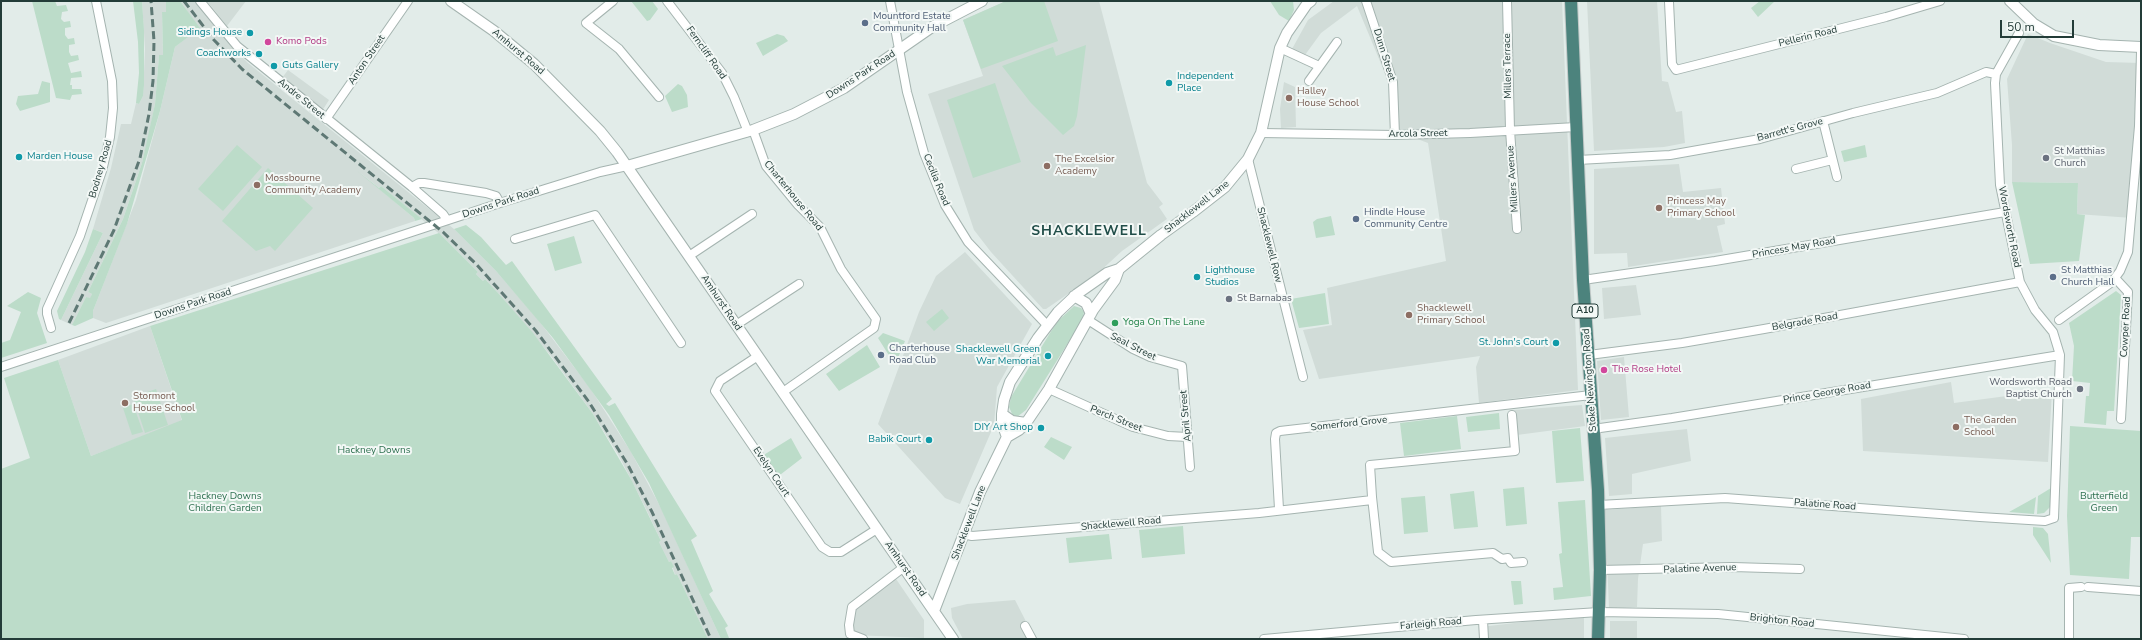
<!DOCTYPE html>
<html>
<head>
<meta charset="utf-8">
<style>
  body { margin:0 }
  #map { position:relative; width:2142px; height:640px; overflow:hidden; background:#e2ece9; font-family:"Nunito Sans",sans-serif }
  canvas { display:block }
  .frame { position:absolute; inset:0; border:2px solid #233c38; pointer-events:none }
  .scale { position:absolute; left:2000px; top:20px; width:74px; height:18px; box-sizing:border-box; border:2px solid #233c38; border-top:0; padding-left:5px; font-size:12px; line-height:14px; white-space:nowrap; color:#233c38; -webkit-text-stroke:3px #f3f8f6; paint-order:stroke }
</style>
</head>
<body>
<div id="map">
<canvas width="2142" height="640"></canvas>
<div class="frame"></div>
<div class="scale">50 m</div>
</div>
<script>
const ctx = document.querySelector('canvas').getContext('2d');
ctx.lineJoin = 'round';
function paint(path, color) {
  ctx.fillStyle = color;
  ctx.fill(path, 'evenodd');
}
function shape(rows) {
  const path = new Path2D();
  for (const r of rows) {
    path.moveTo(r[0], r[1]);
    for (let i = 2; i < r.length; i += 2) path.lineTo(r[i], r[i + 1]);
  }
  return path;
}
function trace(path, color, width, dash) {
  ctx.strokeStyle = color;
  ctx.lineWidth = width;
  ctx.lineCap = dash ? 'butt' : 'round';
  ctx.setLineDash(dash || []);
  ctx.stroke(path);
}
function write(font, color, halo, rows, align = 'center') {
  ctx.font = font + ' "Nunito Sans",sans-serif';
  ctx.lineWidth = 4;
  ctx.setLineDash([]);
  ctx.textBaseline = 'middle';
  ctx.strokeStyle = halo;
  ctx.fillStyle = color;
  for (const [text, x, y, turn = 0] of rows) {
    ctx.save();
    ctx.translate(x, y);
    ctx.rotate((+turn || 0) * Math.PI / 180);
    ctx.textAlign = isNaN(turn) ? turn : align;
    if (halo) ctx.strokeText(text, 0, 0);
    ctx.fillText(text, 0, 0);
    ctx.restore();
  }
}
paint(shape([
  [142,1,166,1,167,12,162,13,163,55,159,55,155,104,149,134,142,163,123,219,88,292,92,294,90,299,86,297,72,325,61,320,103,233,93,229,111,168,121,124,131,124,136,103,139,104,143,96,145,49],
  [180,1,196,1,235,50,248,63,454,229,496,271,536,317,590,388,631,452,662,510,721,639,708,639,677,574,675,575,671,561,669,562,659,542,661,541,646,509,619,456,593,414,551,356,499,294,485,279,483,281,476,274,478,272,442,236,381,186,379,188,358,171,414,218,415,221,106,323,93,318,93,311,136,200,160,111,175,47,199,28],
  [207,1,246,1,227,26],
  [1006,1,1099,1,1147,183,1163,204,1159,207,1167,219,1122,251,1097,274,1046,309,1043,309,991,252,974,230,928,94,983,76,963,20],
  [1334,1,1562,1,1578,390,1479,403,1476,367,1480,356,1319,379,1303,330,1332,325,1327,288,1446,261,1428,143,1391,129,1389,83,1357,6,1321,33,1305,55,1292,49,1308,20],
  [1587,1,1657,1,1662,81,1668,82,1676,112,1682,111,1685,143,1664,147,1594,151],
  [2028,34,2050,43,2106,62,2141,63,2132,218,2077,214,2078,183,2012,182,2012,145,2007,79],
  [288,70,329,100,322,111,282,78],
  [1284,82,1295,87,1296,127,1281,128,1280,109],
  [1679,164,1683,192,1721,188,1725,224,1717,226,1723,252,1628,267,1627,253,1594,254,1594,169],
  [965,252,1032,324,997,387,994,425,960,504,945,498,878,424,919,312,936,276],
  [1636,285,1641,315,1604,319,1602,288],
  [150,326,182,421,91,456,58,360],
  [1624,357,1629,417,1601,420,1597,361],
  [1951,382,1954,403,2052,390,2048,462,1863,451,1861,399],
  [1582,405,1585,426,1517,435,1514,410],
  [1687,429,1691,461,1632,474,1632,494,1609,496,1605,438],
  [1661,506,1662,541,1643,544,1638,579,1637,607,1609,608,1605,510],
  [894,576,924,620,924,638,853,635,852,613,858,605],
  [1015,600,1035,639,963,639,952,618,951,608,967,604],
  [1584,615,1584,639,1481,639,1480,627],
  [1610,621,1637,621,1637,639,1610,639]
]), '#d1dcd8');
paint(shape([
  [32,1,55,1,57,6,66,5,68,11,62,12,61,19,64,22,70,21,71,27,65,28,65,35,68,39,74,38,75,44,69,45,69,52,71,56,78,55,79,60,68,63,71,73,81,71,82,77,71,78,70,85,72,85,72,89,81,89,82,94,72,95,70,100,56,98],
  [133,1,142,1,144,30,144,85,143,96,139,104,136,103,139,73,138,42],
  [166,1,180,1,200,28,175,47,160,111,127,224,93,311,93,318,75,326,72,325,86,297,90,298,92,294,88,292,123,219,142,163,155,104,159,55,163,55,162,12,166,12],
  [631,1,652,1,658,9,650,20,647,21],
  [1006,1,1044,1,1058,41,981,69,963,20],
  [1270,1,1293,1,1294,10,1289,21,1279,15],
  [1760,1,1775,1,1758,17,1751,8],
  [777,34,784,36,788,41,763,56,756,43],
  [1086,45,1077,116,1074,126,1063,135,1031,103,1002,66,1053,47,1056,56],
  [42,81,50,83,50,102,20,111,16,104,18,96,38,94],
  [995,83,1021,162,973,178,947,100],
  [678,84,682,86,687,95,688,107,672,112,665,96],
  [237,145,262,167,223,211,198,189],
  [1865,145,1867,157,1844,162,1841,151],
  [268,168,313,208,275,251,270,246,256,251,222,221],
  [357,171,379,188,381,186,422,219,415,221,414,218],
  [2012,182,2078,183,2077,214,2085,215,2079,261,2030,264],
  [1331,216,1335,235,1316,238,1313,222,1317,219],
  [466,225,481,237,506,265,512,261,612,399,606,404,609,406,615,403,697,536,691,540,713,591,709,594,728,626,725,628,729,638,740,639,721,639,649,483,609,415,553,338,496,271,454,229],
  [93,229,103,233,61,320,59,319,57,311,85,252],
  [439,233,478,272,476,274,483,281,485,279,499,294,533,333,593,414,632,481,661,541,659,542,669,562,671,561,674,567,672,568,675,575,677,574,708,639,1,639,1,469,30,458,4,378,58,360,91,456,182,420,150,326],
  [574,236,582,263,555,271,547,244],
  [2116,291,2121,295,2114,411,2107,411,2106,425,2084,423,2086,396,2089,396,2090,383,2072,381,2074,346,2069,323],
  [28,292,41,298,37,313,47,343,1,358,1,343,10,340,21,312,7,306],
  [1325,293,1329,324,1299,328,1291,299],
  [1074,306,1081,308,1084,312,1083,319,1026,410,1017,417,1013,416,1009,407,1011,397,1050,333,1058,321],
  [942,309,949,318,934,331,926,322],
  [883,333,905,341,895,365,878,338],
  [867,345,880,367,839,391,826,374],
  [156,389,168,425,145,433,133,397],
  [133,404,143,432,132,435,123,408],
  [1499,413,1500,429,1468,432,1466,417],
  [1457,416,1461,449,1404,456,1400,423],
  [2070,426,2141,431,2141,537,2131,537,2129,579,2070,575,2067,516],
  [1580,428,1584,481,1556,483,1552,431],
  [1051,437,1072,447,1064,460,1044,447],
  [791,438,802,458,776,478,762,456],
  [1524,487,1527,524,1506,526,1503,489],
  [2051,488,2051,506,2044,513,2037,514,2038,496],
  [1474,491,1478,527,1454,529,1450,494],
  [1425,496,1428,532,1404,534,1401,498],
  [2036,497,2034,514,2009,512],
  [1585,500,1591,596,1554,600,1553,588,1563,587,1559,554,1562,553,1558,502],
  [1183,526,1185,554,1142,558,1139,530],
  [2033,527,2043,528,2048,534,2051,563,2033,535],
  [1109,534,1112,559,1069,563,1066,538],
  [1511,581,1521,581,1523,604,1514,605]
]), '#bcdcc9');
const minor = shape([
  [200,1,237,46,412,187,443,214,447,220],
  [613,1,586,23,619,49,659,97],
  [667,1,722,73,734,97,748,132],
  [890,1,907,92,924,153,945,205,968,242,1047,325],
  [1366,1,1393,82,1395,135],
  [1507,1,1510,130,1517,229],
  [1669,2,1672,64,1676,70,1886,17,1940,1],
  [1280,48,1319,66],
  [1309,81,1337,42],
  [326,119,408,1],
  [1823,121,1837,177],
  [753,130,766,166,798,205,820,227,841,269,876,319,874,328,783,392],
  [1261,133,1395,135,1470,133,1576,127],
  [1248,159,1303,377],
  [1578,160,1670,155,1760,139,1853,113,1937,93,1986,72,1996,74],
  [1796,169,1832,160],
  [412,187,419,183,424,183,486,193,496,196,500,203],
  [515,239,595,215,681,343],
  [689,256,752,214],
  [2115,278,2128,292,2121,419],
  [1583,280,1715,261,2005,212],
  [1088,320,1133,349,1150,357,1182,366,1190,467],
  [2059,320,2112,282,2120,271,2128,252,2139,126,2141,52],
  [736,325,799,284],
  [51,328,47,314,47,309,80,236,102,171,110,137,113,108,112,81,96,1],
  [1589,355,1682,343,1764,329,2020,282],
  [758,356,720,381,715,391,822,547,830,552,841,552,877,529],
  [1,367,500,203,600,172,627,166],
  [1049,389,1133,427,1168,436,1188,437],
  [1512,415,1515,451,1370,465,1372,497,1378,552,1391,562,1493,553,1502,559,1508,558,1511,563,1523,562],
  [1593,429,1672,418,2060,355],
  [1599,505,1725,498,1980,517,2045,521,2054,518,2060,355,2053,332,2035,310,2020,282,2000,185,1995,83,1996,74,2019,33],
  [1279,509,1275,439,1276,433,1280,431,1591,395],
  [963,534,972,536,1132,523,1259,513,1372,500],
  [1600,570,1733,567,1800,569],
  [2088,587,2141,591],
  [1483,620,1484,639],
  [1025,626,1032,639],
  [863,639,850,634,849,625,852,607,904,567],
  [1264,639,1476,620,1599,612,1718,614,1964,639],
  [2069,639,2069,588,2081,587]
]);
const tertiary = shape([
  [451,1,494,31,534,64,600,131,617,152,953,639],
  [2010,1,2034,24,2054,36,2099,45,2141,47],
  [627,166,753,130,794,114,844,88,932,27,982,1],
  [1074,296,1086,303,1091,314],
  [1002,414,1012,421,1026,423],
  [1007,437,1002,423,1002,414,1004,400,1010,382,1038,338,1058,312,1077,294,1107,273,1119,269,1161,235,1193,212,1225,187,1248,159,1261,133,1280,48,1287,33,1307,4,1311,1],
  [934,611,980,492,1007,437,1019,430,1026,423,1049,389,1093,310,1115,280,1119,269]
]);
const trunk = shape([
  [1571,1,1583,280,1598,490,1600,570,1598,639]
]);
trace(minor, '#a5b4b0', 10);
trace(tertiary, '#a5b4b0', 12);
trace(trunk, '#c1c8c7', 14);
trace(minor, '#fff', 8);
trace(tertiary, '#fff', 10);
trace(trunk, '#4c837d', 12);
trace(shape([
  [184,1,214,40,242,69,443,232,477,265,536,331,589,402,628,465,652,512,711,639],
  [69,323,114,230,140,158,149,114,153,81,154,41,151,1]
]), '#5e7874', 3, [8, 4]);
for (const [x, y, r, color] of [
  [865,23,4,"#5c6f8a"],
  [250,33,4,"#0f9aa8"],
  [268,42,4,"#d1479c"],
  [259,54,4,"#0f9aa8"],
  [274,66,4,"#0f9aa8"],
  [1169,83,4,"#0f9aa8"],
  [1289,98,4,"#8d6e63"],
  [19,157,4,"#0f9aa8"],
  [2046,158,4,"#6b7280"],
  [1047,166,4,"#8d6e63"],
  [257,185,4,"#8d6e63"],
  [1659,208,4,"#8d6e63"],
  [1356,219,4,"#5c6f8a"],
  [1197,277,4,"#0f9aa8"],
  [2053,277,4,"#5c6f8a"],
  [1229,299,4,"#6b7280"],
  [1409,315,4,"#8d6e63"],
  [1115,323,4,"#2e9e5b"],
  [1556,343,4,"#0f9aa8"],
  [881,355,4,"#5c6f8a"],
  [1048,356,4,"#0f9aa8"],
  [1604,370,4,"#d1479c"],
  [2080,389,4,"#6b7280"],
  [125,403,4,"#8d6e63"],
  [1956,427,4,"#8d6e63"],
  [1041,428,4,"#0f9aa8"],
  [929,440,4,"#0f9aa8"]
]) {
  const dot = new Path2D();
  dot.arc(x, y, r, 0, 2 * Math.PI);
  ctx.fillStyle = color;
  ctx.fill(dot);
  trace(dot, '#f3f8f6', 1.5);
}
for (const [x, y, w] of [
  [1585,311,26]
]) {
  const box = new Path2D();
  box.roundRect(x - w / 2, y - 7, w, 14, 3);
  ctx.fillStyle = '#f3f8f6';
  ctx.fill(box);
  trace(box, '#233c38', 1);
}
write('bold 9px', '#233c38', null, [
  ["A10",1585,311]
]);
write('10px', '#4e5e75', '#f3f8f6', [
  ["Mountford Estate",873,17],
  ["Community Hall",873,29],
  ["Hindle House",1364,213],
  ["Community Centre",1364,225],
  ["St Matthias",2061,271],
  ["Church Hall",2061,283],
  ["Charterhouse",889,349],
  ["Road Club",889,361]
], 'left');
write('10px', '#0d838f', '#f3f8f6', [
  ["Sidings House",242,33],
  ["Coachworks",251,54],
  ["Guts Gallery",282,66,"left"],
  ["Independent",1177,77,"left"],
  ["Place",1177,89,"left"],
  ["Marden House",27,157,"left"],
  ["Lighthouse",1205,271,"left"],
  ["Studios",1205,283,"left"],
  ["St. John's Court",1548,343],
  ["Shacklewell Green",1040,350],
  ["War Memorial",1040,362],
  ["DIY Art Shop",1033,428],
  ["Babik Court",921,440]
], 'right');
write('10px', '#233c38', '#f3f8f6', [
  ["Pellerin Road",1808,37,-14],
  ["Amhurst Road",518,52,40],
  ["Ferncliff Road",706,53,55],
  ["Dunn Street",1384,55,73],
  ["Anton Street",367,60,-56],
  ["Millers Terrace",1508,66,-91],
  ["Downs Park Road",861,75,-33],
  ["Andre Street",301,99,39],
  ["Barrett's Grove",1790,130,-15],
  ["Arcola Street",1418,134,-1],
  ["Bodney Road",101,169,-74],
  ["Millers Avenue",1513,179,-94],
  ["Cecilia Road",936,180,68],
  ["Charterhouse Road",793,196,51],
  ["Downs Park Road",501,203,-18],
  ["Shacklewell Lane",1197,207,-38],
  ["Wordsworth Road",2009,227,79],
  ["Shacklewell Row",1269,245,76],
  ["Princess May Road",1794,248,-10],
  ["Amhurst Road",721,303,56],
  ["Downs Park Road",193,304,-18],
  ["Belgrade Road",1805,322,-10],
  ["Cowper Road",2126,327,-87],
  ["Seal Street",1133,347,27],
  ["Stoke Newington Road",1590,380,-94],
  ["Prince George Road",1827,393,-10],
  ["April Street",1186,416,-95],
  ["Perch Street",1116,419,22],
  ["Somerford Grove",1349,424,-6],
  ["Evelyn Court",771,472,56],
  ["Palatine Road",1825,505,4],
  ["Shacklewell Lane",969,523,-69],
  ["Shacklewell Road",1121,524,-5],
  ["Amhurst Road",905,569,55],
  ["Palatine Avenue",1700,569,-2],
  ["Brighton Road",1782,621,6],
  ["Farleigh Road",1431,624,-5]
]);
write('10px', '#b23c85', '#f3f8f6', [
  ["Komo Pods",276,42],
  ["The Rose Hotel",1612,370]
], 'left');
write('10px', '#785e54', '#f3f8f6', [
  ["Halley",1297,92],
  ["House School",1297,104],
  ["The Excelsior",1055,160],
  ["Academy",1055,172],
  ["Mossbourne",265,179],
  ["Community Academy",265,191],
  ["Princess May",1667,202],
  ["Primary School",1667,214],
  ["Shacklewell",1417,309],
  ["Primary School",1417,321],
  ["Stormont",133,397],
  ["House School",133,409],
  ["The Garden",1964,421],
  ["School",1964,433]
], 'left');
write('10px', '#5b616d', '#f3f8f6', [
  ["St Matthias",2054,152],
  ["Church",2054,164],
  ["St Barnabas",1237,299],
  ["Wordsworth Road",2072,383,"right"],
  ["Baptist Church",2072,395,"right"]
], 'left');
write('10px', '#27864d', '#f3f8f6', [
  ["Yoga On The Lane",1123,323]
], 'left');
write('10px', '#2f7151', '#f3f8f6', [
  ["Hackney Downs",374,451],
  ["Hackney Downs",225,497],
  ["Children Garden",225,509],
  ["Butterfield",2104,497],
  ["Green",2104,509]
]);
ctx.letterSpacing = '1px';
write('bold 14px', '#204d48', '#f3f8f6', [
  ["SHACKLEWELL",1089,232]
]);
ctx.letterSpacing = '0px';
</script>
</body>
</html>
